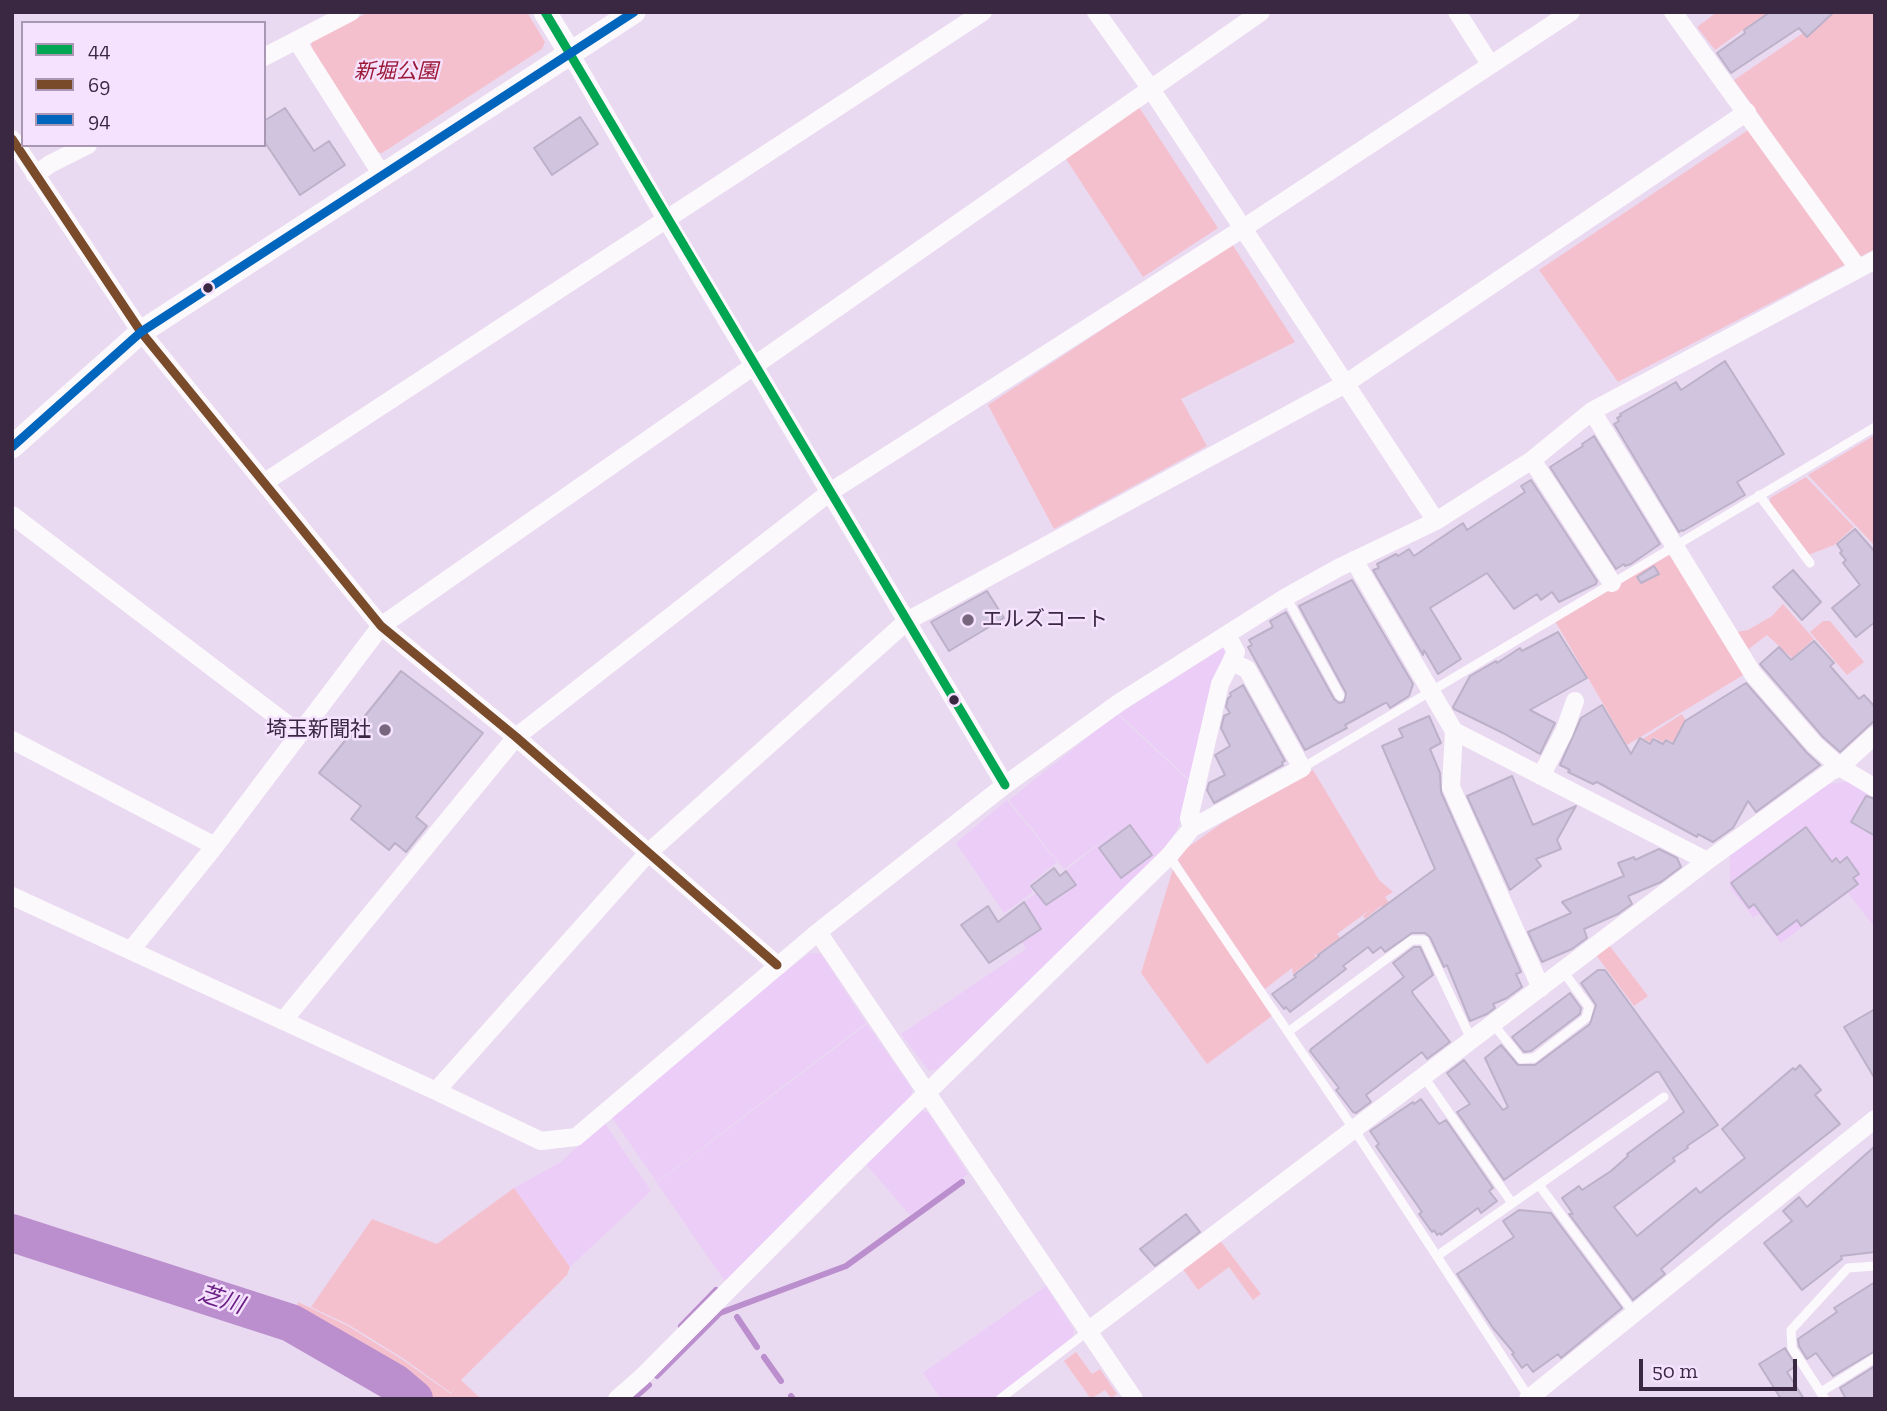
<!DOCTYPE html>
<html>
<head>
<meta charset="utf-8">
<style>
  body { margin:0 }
  #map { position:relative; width:1887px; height:1411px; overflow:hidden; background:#eadaf1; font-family:"Zilla Slab",serif }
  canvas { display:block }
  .frame { position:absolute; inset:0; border:14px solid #3a2742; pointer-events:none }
  .legend { position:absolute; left:21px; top:21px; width:245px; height:126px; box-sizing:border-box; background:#f5e2fe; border:2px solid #aa97b3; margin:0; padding:9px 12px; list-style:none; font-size:21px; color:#3a2742 }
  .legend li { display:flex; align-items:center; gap:14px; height:35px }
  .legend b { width:35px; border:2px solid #aa97b3 }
  .scale { position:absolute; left:1639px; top:1359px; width:158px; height:32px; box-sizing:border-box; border:4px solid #3a2742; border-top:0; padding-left:9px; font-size:21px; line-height:24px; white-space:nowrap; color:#3a2742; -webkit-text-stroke:5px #f5e2fe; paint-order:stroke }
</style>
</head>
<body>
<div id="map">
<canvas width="1887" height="1411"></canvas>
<div class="frame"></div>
<ul class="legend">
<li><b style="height:9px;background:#00a651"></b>44</li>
<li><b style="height:9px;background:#7a4b2a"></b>69</li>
<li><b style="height:9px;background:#0065bd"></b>94</li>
</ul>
<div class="scale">50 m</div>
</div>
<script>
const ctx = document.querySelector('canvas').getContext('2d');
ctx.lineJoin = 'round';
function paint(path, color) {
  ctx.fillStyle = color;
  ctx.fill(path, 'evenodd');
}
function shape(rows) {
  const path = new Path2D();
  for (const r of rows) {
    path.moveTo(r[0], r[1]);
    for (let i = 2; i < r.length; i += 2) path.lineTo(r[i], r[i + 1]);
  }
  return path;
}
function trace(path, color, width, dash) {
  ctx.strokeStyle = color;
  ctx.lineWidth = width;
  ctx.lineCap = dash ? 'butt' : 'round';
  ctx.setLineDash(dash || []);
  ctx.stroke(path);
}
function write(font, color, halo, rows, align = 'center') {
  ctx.font = font + ' "Zilla Slab","Noto Sans JP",serif';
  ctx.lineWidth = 5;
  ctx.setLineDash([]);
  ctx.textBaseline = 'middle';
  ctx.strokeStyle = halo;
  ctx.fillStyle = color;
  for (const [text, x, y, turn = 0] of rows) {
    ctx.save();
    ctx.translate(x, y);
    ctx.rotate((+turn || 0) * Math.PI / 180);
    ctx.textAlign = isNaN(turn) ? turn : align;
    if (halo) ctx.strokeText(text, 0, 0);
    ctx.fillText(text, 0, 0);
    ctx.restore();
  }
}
paint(shape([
  [1226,646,1190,780,1119,714],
  [1117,714,1190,782,1177,830,1164,849,1149,839,1165,851,1049,968,937,1069,929,1071,901,1034,1026,949,1005,915,1049,884,1117,830,1064,869,1009,800],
  [1852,781,1875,796,1875,928,1848,893,1781,943,1759,914,1753,917,1730,888,1730,855,1828,784],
  [1007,800,1057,862,1029,885,1033,892,1004,913,956,843],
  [810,953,821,954,866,1023,657,1182,610,1115,717,1024],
  [867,1024,912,1089,911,1099,726,1283,657,1183],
  [921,1111,928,1112,968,1174,910,1215,865,1163],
  [604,1122,651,1191,570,1267,514,1188,561,1162],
  [1046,1286,1074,1330,1072,1338,993,1399,941,1399,923,1373]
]), '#ebcdf8');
paint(shape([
  [369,12,527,12,545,42,542,49,382,153,373,152,310,53,312,41],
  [1717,12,1781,12,1797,30,1784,39,1768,16,1764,19,1761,17,1715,50,1697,27],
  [1834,12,1875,12,1875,249,1618,382,1539,270,1763,120,1734,80],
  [1139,107,1218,228,1143,277,1064,156],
  [1232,244,1295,342,1181,399,1207,446,1054,529,988,405],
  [1875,435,1875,546,1808,475],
  [1806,477,1854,527,1834,545,1808,555,1770,504,1770,498],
  [1669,555,1677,556,1745,674,1627,745,1555,621],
  [1783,604,1814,639,1792,658,1767,635,1746,651,1731,633,1748,630,1772,616],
  [1823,621,1830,621,1864,662,1847,675,1810,632],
  [1682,714,1699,745,1696,748,1676,738,1673,742,1666,739,1663,742,1653,737,1650,742,1643,739],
  [1313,770,1379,880,1393,892,1385,897,1389,903,1383,908,1381,906,1365,919,1363,916,1371,909,1337,934,1340,938,1316,955,1313,952,1316,957,1293,974,1292,968,1265,989,1254,977,1178,860,1180,853,1222,823],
  [1173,869,1176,870,1272,1016,1207,1064,1141,973],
  [1609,945,1648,996,1634,1006,1596,955],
  [514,1188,570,1267,567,1275,461,1380,481,1399,426,1399,336,1338,294,1319,298,1302,348,1326,403,1360,451,1394,456,1385,451,1393,404,1359,349,1325,311,1307,372,1219,437,1244],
  [1219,1239,1261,1294,1253,1300,1229,1267,1198,1290,1182,1268],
  [1076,1352,1092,1374,1100,1369,1117,1394,1111,1398,1105,1390,1091,1399,1064,1361]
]), '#f5c0cd');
trace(shape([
  [737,1317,757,1347],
  [681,1326,716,1290],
  [764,1357,781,1381],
  [657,1376,720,1313,846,1266,962,1182],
  [791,1396,793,1399],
  [633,1399,649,1385]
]), '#bb8ece', 6);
trace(shape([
  [12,1233,291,1323,395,1383,414,1399]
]), '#bb8ece', 38);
const building = shape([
  [1770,12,1834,12,1807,37,1799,28,1731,73,1717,53,1745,33,1744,30,1770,12],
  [285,108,314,151,329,141,345,165,300,195,264,141,264,121,285,108],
  [580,117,598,144,552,175,534,148,580,117],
  [1725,361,1784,454,1737,482,1745,495,1683,531,1682,530,1679,532,1614,424,1619,421,1617,418,1621,416,1620,414,1676,382,1681,390,1725,361],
  [1594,436,1660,544,1631,564,1625,566,1624,564,1616,569,1550,467,1583,446,1582,444,1594,436],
  [1531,480,1597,581,1596,584,1559,602,1552,592,1541,600,1537,594,1514,609,1487,573,1430,608,1461,659,1438,674,1424,650,1423,655,1373,570,1379,568,1377,564,1396,554,1398,556,1409,549,1414,556,1463,523,1467,530,1525,492,1521,486,1531,480],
  [1855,529,1875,552,1875,622,1856,637,1832,608,1860,585,1843,563,1846,560,1840,553,1842,551,1837,544,1855,529],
  [1654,566,1659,574,1641,583,1637,577,1654,566],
  [1793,570,1821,602,1802,620,1773,587,1793,570],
  [1352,580,1413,684,1409,696,1390,708,1387,703,1385,703,1345,725,1347,728,1305,750,1248,647,1252,645,1249,640,1273,627,1270,621,1286,612,1334,699,1339,703,1344,702,1346,693,1299,606,1352,580],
  [987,591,1004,618,949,651,931,622,987,591],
  [1558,632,1587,678,1530,710,1555,723,1540,754,1503,733,1454,709,1453,707,1470,676,1496,661,1497,663,1520,648,1522,651,1558,632],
  [1814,641,1834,663,1830,666,1859,699,1864,695,1875,707,1875,720,1840,752,1823,737,1760,664,1779,647,1791,660,1814,641],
  [401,671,483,733,416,817,427,826,406,852,395,843,389,850,351,819,361,806,319,773,401,671],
  [1746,683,1807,753,1820,765,1756,812,1748,801,1733,828,1713,842,1698,834,1697,837,1597,782,1593,784,1568,772,1570,770,1560,765,1581,718,1602,705,1631,754,1640,738,1650,744,1653,739,1663,744,1666,740,1673,744,1685,721,1746,683],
  [1243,685,1285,761,1282,762,1283,765,1214,803,1207,790,1209,783,1225,775,1215,755,1230,746,1221,728,1224,716,1230,713,1226,707,1228,698,1231,696,1230,693,1243,685],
  [1429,716,1441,743,1430,749,1440,773,1441,792,1521,972,1516,974,1522,987,1507,998,1493,1004,1495,1008,1487,1014,1470,1021,1447,965,1444,967,1430,937,1425,933,1412,933,1385,952,1381,947,1373,953,1368,947,1343,966,1346,969,1290,1012,1286,1007,1284,1009,1272,994,1296,977,1294,975,1319,956,1318,955,1435,869,1382,746,1403,737,1399,729,1429,716],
  [1512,776,1533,825,1576,806,1557,840,1561,849,1536,859,1541,866,1510,890,1467,796,1512,776],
  [1866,796,1875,799,1875,836,1851,822,1866,796],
  [1130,825,1152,855,1121,878,1099,848,1130,825],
  [1806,827,1832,862,1836,858,1840,863,1847,857,1859,874,1853,878,1858,884,1801,926,1797,920,1777,935,1754,904,1749,908,1731,883,1806,827],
  [1659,849,1677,858,1681,867,1661,882,1628,896,1632,904,1618,914,1584,929,1587,938,1572,949,1542,962,1528,932,1571,913,1562,902,1624,876,1618,863,1634,857,1635,860,1659,849],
  [1054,868,1060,876,1066,871,1076,885,1046,905,1031,886,1054,868],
  [1024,902,1041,929,989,963,961,925,988,906,998,922,1024,902],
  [1414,947,1420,947,1433,975,1412,991,1413,994,1450,1042,1427,1059,1422,1052,1366,1095,1371,1102,1356,1113,1353,1112,1336,1090,1339,1088,1310,1051,1311,1049,1404,977,1393,963,1414,947],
  [1598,970,1605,970,1718,1125,1687,1146,1688,1148,1673,1158,1675,1161,1614,1207,1637,1236,1696,1188,1700,1193,1745,1158,1722,1129,1793,1068,1795,1070,1800,1065,1821,1090,1815,1095,1840,1124,1721,1218,1661,1269,1665,1274,1633,1300,1569,1214,1573,1214,1562,1198,1579,1186,1582,1190,1611,1171,1628,1156,1627,1154,1684,1112,1659,1072,1656,1072,1504,1180,1457,1112,1470,1104,1447,1073,1464,1060,1503,1110,1508,1107,1485,1058,1501,1045,1518,1065,1535,1065,1590,1024,1596,1005,1581,983,1598,970],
  [1570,993,1581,1008,1580,1014,1531,1051,1524,1052,1512,1037,1570,993],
  [1875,1009,1875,1079,1844,1027,1875,1009],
  [1421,1099,1439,1124,1446,1120,1493,1188,1489,1191,1497,1201,1481,1213,1478,1208,1441,1235,1440,1233,1437,1235,1434,1230,1432,1232,1419,1214,1422,1212,1376,1146,1379,1144,1370,1131,1413,1102,1414,1104,1421,1099],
  [1875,1146,1875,1252,1841,1256,1842,1259,1802,1290,1764,1243,1792,1221,1783,1211,1799,1197,1807,1207,1875,1146],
  [1519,1210,1551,1213,1622,1308,1561,1358,1558,1354,1533,1372,1527,1364,1522,1368,1512,1354,1514,1353,1493,1328,1457,1274,1514,1237,1503,1221,1519,1210],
  [1186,1214,1200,1232,1155,1266,1140,1249,1186,1214],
  [1875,1282,1875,1351,1833,1376,1816,1353,1807,1359,1799,1346,1798,1339,1837,1312,1834,1308,1875,1282],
  [1785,1348,1796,1366,1787,1372,1804,1399,1781,1399,1759,1364,1785,1348],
  [1875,1366,1875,1399,1846,1399,1840,1388,1875,1366]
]);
paint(building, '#d0c4de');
trace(building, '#bcb1c9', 2);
trace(shape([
  [1759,495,1810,563],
  [1286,597,1340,696],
  [1302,768,1875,427],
  [1169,856,1359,1137,1530,1399],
  [1494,1025,1521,1059,1534,1058,1586,1018,1589,1007,1563,971],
  [1288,1032,1412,940,1424,940,1472,1041],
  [1424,1077,1512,1203],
  [1539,1185,1634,1313],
  [1437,1256,1664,1097],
  [1821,1392,1875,1358],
  [1000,1399,1088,1331],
  [1825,1399,1792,1348,1791,1330,1848,1268,1875,1266]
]), '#fcf9fd', 9);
trace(shape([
  [1096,12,1151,89,1436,521],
  [1457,12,1490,64],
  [1673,12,1858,268],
  [297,41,382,175],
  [570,53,666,219,1005,785],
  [264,57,351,12],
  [12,139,141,332,381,626,516,737,777,965],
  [35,175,50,164,88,145],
  [1592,411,1753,674,1815,745,1840,767,1875,788],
  [1532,460,1612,583],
  [265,482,983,12],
  [12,515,300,734],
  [1354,560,1454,731,1707,861],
  [1454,731,1451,787,1541,988],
  [12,740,215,846],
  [1541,776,1564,732,1575,701],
  [1192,828,1189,818,1220,684,1236,652,1227,635],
  [12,896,436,1091,541,1141,576,1137,818,932,1005,785,1120,702,1286,597,1338,568,1436,521,1532,460,1592,411,1875,260],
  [818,932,1134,1399],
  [131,950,215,846,381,626,1261,12],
  [283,1021,516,737,830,492,1242,229,1571,12],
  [436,1091,648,853,907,621,1345,384,1747,112],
  [1088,1331,1707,861,1830,772,1840,767,1875,735],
  [617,1399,642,1377,847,1171,1169,856,1192,828,1302,768,1247,669,1231,662],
  [1528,1399,1875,1119]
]), '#fcf9fd', 18);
trace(shape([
  [545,12,570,53],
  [12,447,141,332,634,12]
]), '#fcf9fd', 23);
trace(shape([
  [545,12,1005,785]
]), '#00a651', 9);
trace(shape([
  [12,139,141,332,381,626,516,737,777,965]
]), '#7a4b2a', 9);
trace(shape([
  [12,447,141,332,634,12]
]), '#0065bd', 9);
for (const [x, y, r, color] of [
  [208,288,6,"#3a2742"],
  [968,620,7,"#78667f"],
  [954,700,6,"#3a2742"],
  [385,730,7,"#78667f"]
]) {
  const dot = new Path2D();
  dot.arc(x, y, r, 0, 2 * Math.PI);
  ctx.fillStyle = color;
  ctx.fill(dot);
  trace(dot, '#f5e2fe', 2.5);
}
write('italic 21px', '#9c1936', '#f5e2fe', [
  ["新堀公園",396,72]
]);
write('21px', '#3a2742', '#f5e2fe', [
  ["エルズコート",982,620],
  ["埼玉新聞社",371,730,"right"]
], 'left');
write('italic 23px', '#6a2084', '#f5e2fe', [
  ["芝川",221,1300,18]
]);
</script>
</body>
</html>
